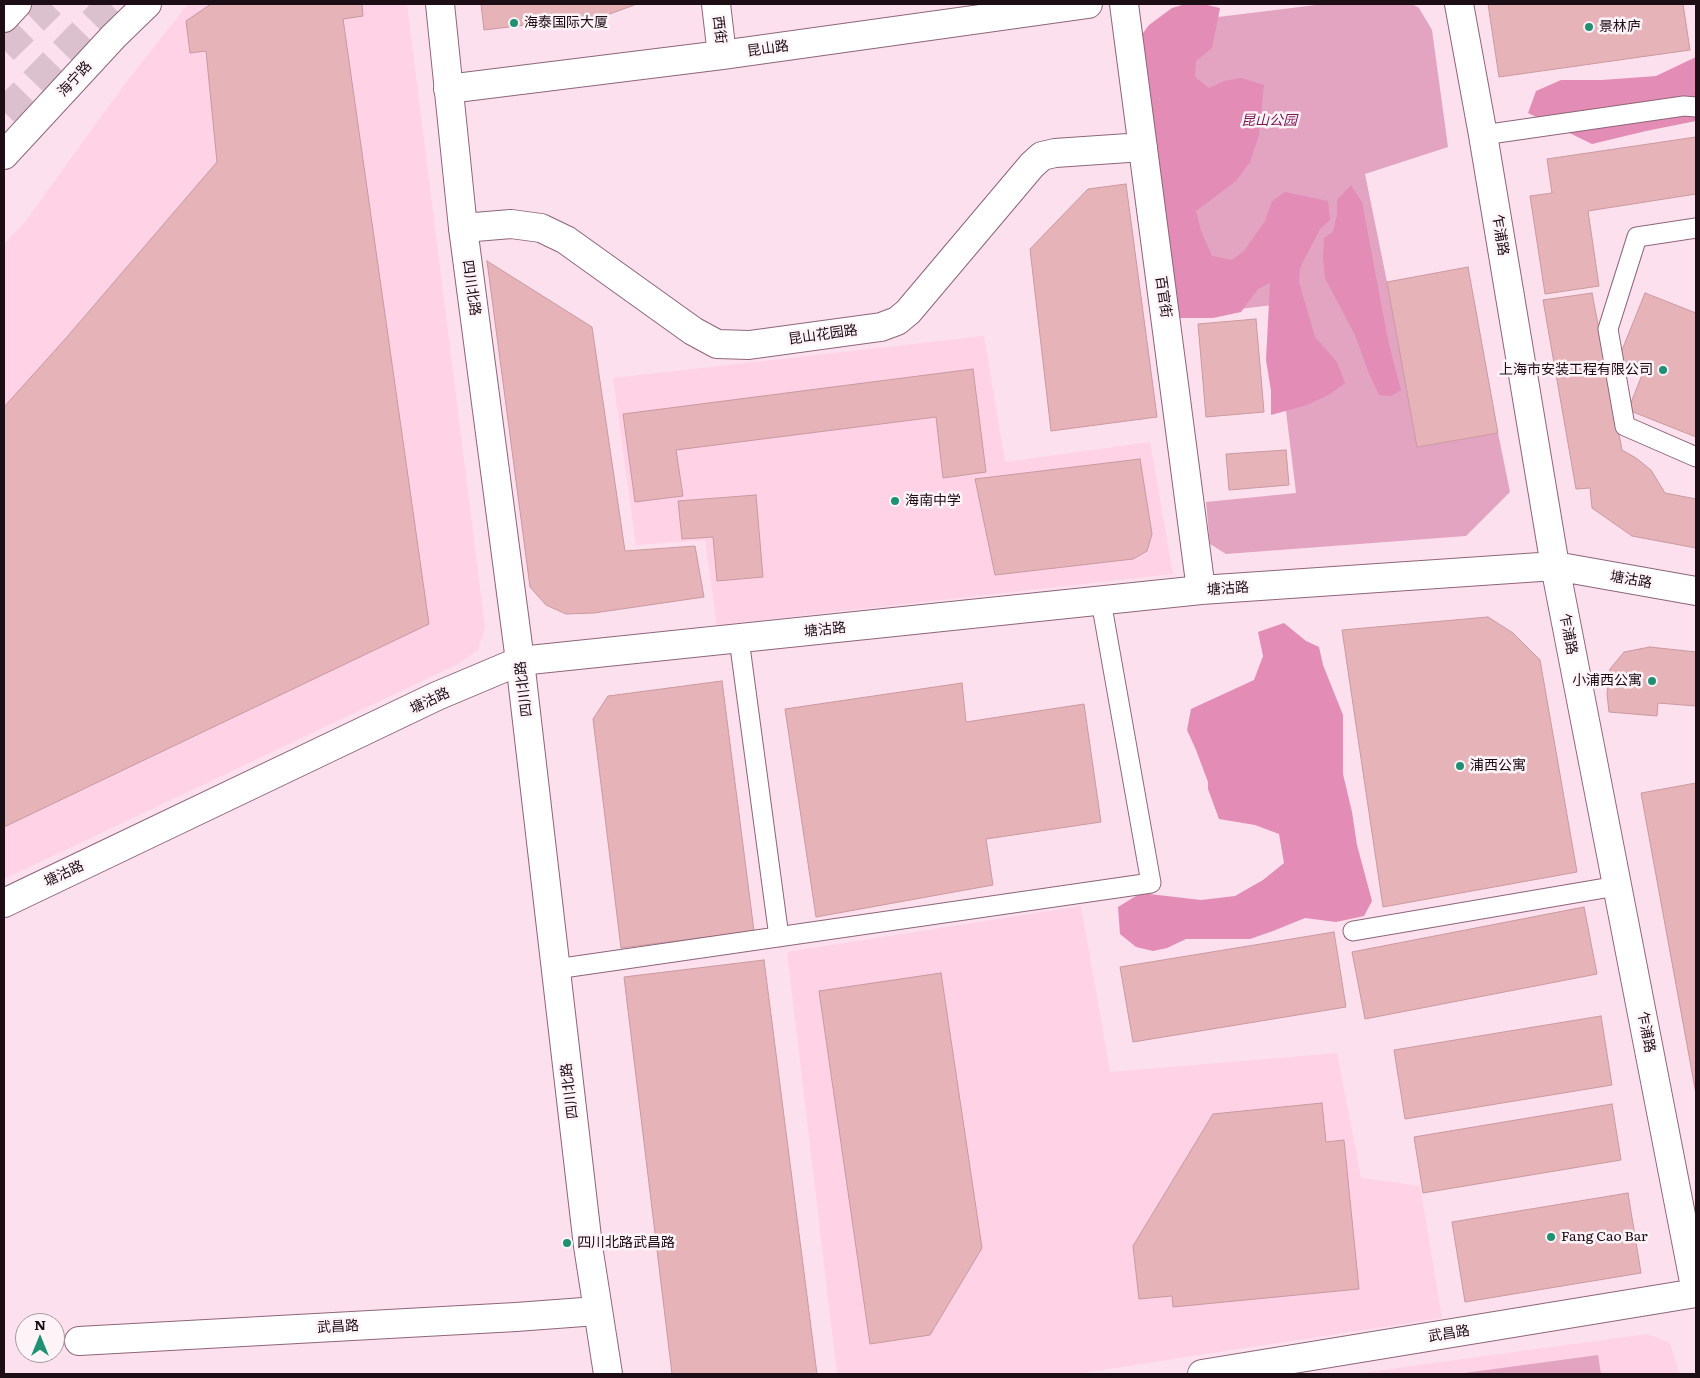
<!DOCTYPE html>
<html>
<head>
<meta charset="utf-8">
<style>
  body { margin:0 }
  #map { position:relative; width:1700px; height:1378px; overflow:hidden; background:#fde0ed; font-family:Literata,serif }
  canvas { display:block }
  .frame { position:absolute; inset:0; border:5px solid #1d0d15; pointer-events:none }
  .north { position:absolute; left:15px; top:1313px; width:50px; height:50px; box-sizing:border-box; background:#fef4f8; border:1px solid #a4989d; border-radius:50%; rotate:0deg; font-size:14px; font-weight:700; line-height:20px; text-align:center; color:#1d0d15 }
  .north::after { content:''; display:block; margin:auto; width:18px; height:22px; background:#1f9072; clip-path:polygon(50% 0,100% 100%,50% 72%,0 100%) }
</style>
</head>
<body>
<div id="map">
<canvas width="1700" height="1378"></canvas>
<div class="frame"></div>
<div class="north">N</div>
</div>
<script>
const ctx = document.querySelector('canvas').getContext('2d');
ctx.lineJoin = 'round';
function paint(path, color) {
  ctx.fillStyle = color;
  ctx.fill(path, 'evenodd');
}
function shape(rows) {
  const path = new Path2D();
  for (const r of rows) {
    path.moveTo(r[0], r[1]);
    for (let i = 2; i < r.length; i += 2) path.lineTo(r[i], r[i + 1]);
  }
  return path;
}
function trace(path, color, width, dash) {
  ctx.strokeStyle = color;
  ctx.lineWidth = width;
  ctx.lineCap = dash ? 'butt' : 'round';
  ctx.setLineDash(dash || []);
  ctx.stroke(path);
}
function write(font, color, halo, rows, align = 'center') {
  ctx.font = font + ' Literata,"Noto Sans SC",serif';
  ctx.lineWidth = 5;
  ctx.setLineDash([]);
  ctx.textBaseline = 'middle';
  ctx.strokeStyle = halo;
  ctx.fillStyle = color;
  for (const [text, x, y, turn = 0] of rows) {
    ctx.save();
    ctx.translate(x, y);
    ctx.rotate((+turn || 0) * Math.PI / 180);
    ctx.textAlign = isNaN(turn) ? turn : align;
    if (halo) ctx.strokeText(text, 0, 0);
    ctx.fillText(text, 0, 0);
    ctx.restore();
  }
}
paint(shape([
  [188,4,407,4,485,627,478,650,458,664,4,879,4,244,25,222,124,85],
  [984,336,1005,462,1150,442,1173,574,717,625,705,540,636,545,613,378],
  [1081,906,1110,1072,1337,1053,1361,1178,1420,1186,1442,1318,1075,1374,837,1374,787,952],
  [1647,1334,1670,1343,1680,1374,1352,1374]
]), '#ffd2e6');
paint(shape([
  [1324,4,1412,4,1419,8,1432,30,1448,147,1365,174,1387,282,1417,447,1498,433,1510,492,1466,536,1226,554,1210,544,1206,502,1296,493,1273,305,1182,316,1169,23],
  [1598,1355,1601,1374,1457,1374]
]), '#e2a4c1');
paint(shape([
  [1186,4,1203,4,1220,8,1212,48,1196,61,1195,77,1209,88,1224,81,1241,78,1264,85,1259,135,1250,162,1236,181,1196,211,1201,231,1212,256,1232,260,1244,251,1265,221,1272,201,1285,192,1328,201,1330,220,1320,229,1300,268,1299,282,1315,337,1337,362,1345,383,1330,394,1307,405,1271,415,1271,391,1266,360,1270,283,1258,289,1241,312,1213,318,1175,318,1140,37,1149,25,1172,8],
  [1696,57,1696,121,1646,131,1592,144,1528,113,1536,91,1561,80,1602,80,1656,76],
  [1351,185,1362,202,1388,340,1401,390,1391,396,1379,395,1368,371,1355,335,1325,278,1323,258,1324,238,1333,232,1337,215,1337,200],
  [1284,623,1306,641,1319,647,1323,665,1343,715,1343,774,1352,812,1357,845,1372,901,1364,916,1336,922,1305,918,1273,931,1250,939,1186,939,1167,948,1153,951,1136,947,1120,934,1118,907,1141,893,1201,900,1235,896,1263,880,1284,863,1279,834,1255,825,1219,819,1208,789,1208,782,1196,750,1187,730,1191,709,1254,680,1263,656,1258,632]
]), '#e28cb6');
const building = shape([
  [211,4,362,4,363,16,343,19,429,624,4,827,4,407,67,337,217,162,206,51,190,53,186,21,211,4],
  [481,4,637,4,607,15,484,30,481,4],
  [1488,4,1683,4,1690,50,1499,77,1488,4],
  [1696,137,1696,194,1588,211,1599,286,1545,294,1530,196,1552,193,1547,159,1696,137],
  [1126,184,1157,417,1051,431,1030,249,1088,189,1126,184],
  [487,261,592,327,625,551,695,546,704,597,594,613,566,614,546,605,530,587,487,261],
  [1468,267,1498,433,1417,447,1387,282,1468,267],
  [1592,293,1622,450,1636,458,1651,470,1665,493,1696,499,1696,548,1632,536,1592,508,1590,488,1576,489,1543,300,1592,293],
  [1645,293,1696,313,1696,437,1628,410,1642,375,1616,365,1645,293],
  [1256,319,1264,412,1206,417,1198,324,1256,319],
  [973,369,986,472,943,478,936,417,676,450,683,496,635,502,623,414,973,369],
  [1286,450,1289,485,1229,490,1226,454,1286,450],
  [1140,459,1152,534,1147,551,1133,559,995,575,975,479,1140,459],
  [756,495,763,577,717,581,713,537,682,539,678,501,756,495],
  [1488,617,1513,633,1540,660,1577,872,1383,907,1342,630,1488,617],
  [1650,647,1696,652,1696,706,1658,703,1657,716,1609,712,1607,694,1610,669,1624,652,1650,647],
  [722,681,754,931,621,948,593,719,608,696,722,681],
  [962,683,966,722,1084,704,1101,822,986,839,993,885,816,917,785,709,962,683],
  [1696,783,1696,1094,1641,793,1696,783],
  [1584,907,1597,974,1365,1019,1352,952,1584,907],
  [1334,932,1346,1007,1133,1042,1120,967,1334,932],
  [764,960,817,1374,672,1374,624,977,764,960],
  [941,973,982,1248,930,1335,870,1344,819,991,941,973],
  [1601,1016,1612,1085,1405,1119,1394,1050,1601,1016],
  [1322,1103,1326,1142,1344,1140,1359,1289,1173,1307,1172,1296,1139,1299,1133,1246,1213,1114,1322,1103],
  [1612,1104,1621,1160,1423,1193,1414,1137,1612,1104],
  [1628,1193,1641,1273,1465,1302,1452,1222,1628,1193]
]);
paint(building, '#e6b3b9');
trace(building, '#ca999f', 1);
trace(shape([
  [4,50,51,4],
  [4,112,110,4]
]), '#dbc0cd', 28, [28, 14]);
const service = shape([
  [1483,135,1684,106,1696,107],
  [1696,228,1637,237,1608,329,1625,426,1696,457],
  [739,639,779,937],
  [1353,931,1617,886],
  [556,969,1151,883,1101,601]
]);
const minor = shape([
  [716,4,722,55],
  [1124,4,1201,590],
  [1459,4,1483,135,1555,566,1696,1292],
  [448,89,722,55,1088,4],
  [463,228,511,224,541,228,566,240,693,331,717,344,749,345,881,327,897,321,908,312,1032,165,1042,156,1055,153,1143,147],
  [4,903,437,696,520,661,1201,590,1555,566,1696,591],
  [79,1341,516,1317,597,1311],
  [1202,1374,1696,1293]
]);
const secondary = shape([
  [440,4,463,228,520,661,588,1246,608,1374]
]);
const primary = shape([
  [4,18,17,4],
  [4,155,114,36,147,4]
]);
trace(service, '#8f6579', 21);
trace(minor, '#8f6579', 30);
trace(secondary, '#8f6579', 30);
trace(primary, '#8f6579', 30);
trace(service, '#fff', 19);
trace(minor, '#fff', 28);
trace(secondary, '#fff', 28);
trace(primary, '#fff', 28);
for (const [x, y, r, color] of [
  [514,23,5,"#1f9072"],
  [1589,27,5,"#1f9072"],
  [1663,370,5,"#1f9072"],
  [895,501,5,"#1f9072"],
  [1652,681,5,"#1f9072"],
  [1460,766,5,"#1f9072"],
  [1551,1237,5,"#1f9072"],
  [567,1243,5,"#1f9072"]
]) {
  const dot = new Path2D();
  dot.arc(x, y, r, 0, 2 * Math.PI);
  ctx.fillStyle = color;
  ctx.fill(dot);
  trace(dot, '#fef4f8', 2);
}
write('14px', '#1d0d15', '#fef4f8', [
  ["海泰国际大厦",524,23],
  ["景林庐",1599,27],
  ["上海市安装工程有限公司",1653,370,"right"],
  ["海南中学",905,501],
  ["小浦西公寓",1642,681,"right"],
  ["浦西公寓",1470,766],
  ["Fang Cao Bar",1561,1237],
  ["四川北路武昌路",577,1243]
], 'left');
write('14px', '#1d0d15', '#fef4f8', [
  ["西街",719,30,83],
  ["昆山路",768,49,-8],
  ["海宁路",75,79,-47],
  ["乍浦路",1500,235,81],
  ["四川北路",471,288,82],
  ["百官街",1163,297,82],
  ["昆山花园路",823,335,-8],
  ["塘沽路",1631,580,10],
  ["塘沽路",1228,589,-4],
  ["塘沽路",825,630,-6],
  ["乍浦路",1568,634,79],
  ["四川北路",524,689,-97],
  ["塘沽路",430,701,-25],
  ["塘沽路",64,874,-25],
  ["乍浦路",1646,1032,79],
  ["四川北路",570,1091,-97],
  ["武昌路",338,1327,-3],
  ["武昌路",1449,1334,-9]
]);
write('italic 14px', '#7b1652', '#fef4f8', [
  ["昆山公园",1269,121]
]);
</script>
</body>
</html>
